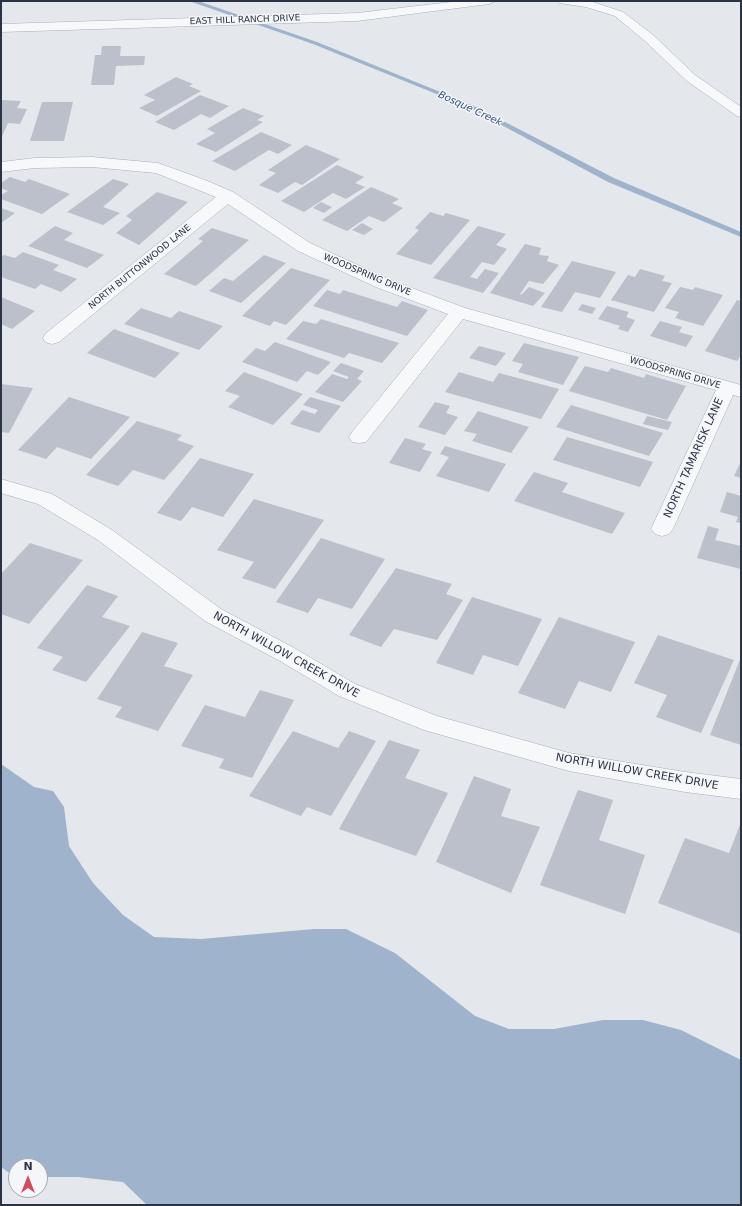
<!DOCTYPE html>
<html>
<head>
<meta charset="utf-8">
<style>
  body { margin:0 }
  #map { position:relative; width:742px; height:1206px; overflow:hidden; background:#e4e7ec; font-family:"DejaVu Sans",sans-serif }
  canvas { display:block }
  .frame { position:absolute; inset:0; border:2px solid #2b3445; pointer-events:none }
  .north { position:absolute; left:8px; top:1158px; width:40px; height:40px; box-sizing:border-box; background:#f4f6f9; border:1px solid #a4a8b1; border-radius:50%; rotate:0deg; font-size:11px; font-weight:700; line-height:16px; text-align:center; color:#2b3445 }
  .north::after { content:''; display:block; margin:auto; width:14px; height:18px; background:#d1495b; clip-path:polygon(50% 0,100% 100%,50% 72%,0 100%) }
</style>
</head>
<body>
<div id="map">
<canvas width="742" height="1206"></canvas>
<div class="frame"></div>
<div class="north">N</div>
</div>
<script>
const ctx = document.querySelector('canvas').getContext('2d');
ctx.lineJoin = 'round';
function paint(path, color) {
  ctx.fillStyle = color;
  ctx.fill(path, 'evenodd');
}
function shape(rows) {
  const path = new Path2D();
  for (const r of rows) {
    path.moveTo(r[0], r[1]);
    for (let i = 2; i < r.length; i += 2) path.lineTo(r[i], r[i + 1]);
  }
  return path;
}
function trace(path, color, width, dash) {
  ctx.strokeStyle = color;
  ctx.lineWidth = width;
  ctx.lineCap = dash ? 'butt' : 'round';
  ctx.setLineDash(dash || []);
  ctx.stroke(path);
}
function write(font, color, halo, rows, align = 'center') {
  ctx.font = font + ' "DejaVu Sans",sans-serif';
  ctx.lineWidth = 3;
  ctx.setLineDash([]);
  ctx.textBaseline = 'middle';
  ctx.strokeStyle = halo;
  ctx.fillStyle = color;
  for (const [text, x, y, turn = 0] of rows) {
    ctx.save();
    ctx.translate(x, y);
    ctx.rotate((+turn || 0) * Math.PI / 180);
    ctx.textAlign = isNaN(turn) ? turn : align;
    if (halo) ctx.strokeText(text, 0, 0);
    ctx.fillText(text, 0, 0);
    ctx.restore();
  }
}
paint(shape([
  [1,764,34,787,53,791,64,807,69,846,93,883,123,915,154,937,201,939,314,929,346,929,395,953,475,1016,509,1029,554,1029,603,1020,643,1020,681,1030,741,1060,741,1205,147,1205,123,1182,78,1177,40,1177,40,1166,16,1166,15,1177,1,1167]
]), '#9fb4cc');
paint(shape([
  [189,1,198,1,317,42,470,104,614,178,741,232,741,237,608,182,466,106,313,44,189,1]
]), '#9fb4cc');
paint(shape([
  [102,46,121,46,120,56,145,56,144,65,116,66,114,85,91,85,95,55,101,55],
  [176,77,193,84,189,86,201,91,157,116,139,108,155,100,144,95],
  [200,95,229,106,210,118,201,114,174,130,155,122],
  [1,100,21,101,17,108,27,109,20,124,8,123,1,139],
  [42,102,73,102,64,141,30,141],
  [243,108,264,116,257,120,263,122,216,152,196,144,215,133,207,129],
  [261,132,292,145,278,154,269,150,235,171,212,161],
  [306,145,340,159,302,185,295,182,278,193,259,185,276,173,268,170],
  [337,165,364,177,355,183,365,187,346,199,333,193,304,212,281,201],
  [10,177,25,182,29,179,70,194,42,214,1,199,1,195,8,191,1,188,1,183],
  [113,179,129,184,103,207,120,213,103,225,67,212],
  [371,187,399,199,392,203,403,208,384,222,369,216,347,231,322,220],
  [157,192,188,202,139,245,116,233,132,220,126,216],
  [321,202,332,207,324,213,313,208],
  [1,208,15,213,1,223],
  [430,212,443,216,446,213,470,220,431,265,396,254,419,230,415,228],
  [362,223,373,229,364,235,352,230],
  [55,226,73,233,64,240,104,255,87,268,28,246],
  [478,226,506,234,496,245,507,249,494,265,482,262,470,277,477,279,485,269,499,273,483,293,433,278],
  [212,228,249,240,196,286,164,274,203,241,198,239],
  [525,244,541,248,539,255,549,256,547,261,559,265,543,284,529,281,520,294,521,295,529,287,545,293,533,306,490,293],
  [23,252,59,265,53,270,77,279,61,292,41,284,35,289,1,277,1,257,4,255,15,258],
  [264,255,286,263,241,303,209,291,224,278,233,281],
  [572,261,616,272,600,298,575,292,562,312,541,307],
  [291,268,330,280,286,325,274,321,270,326,242,316],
  [640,269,665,276,662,281,672,283,654,312,611,300,628,275,635,277],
  [680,287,693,290,695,287,723,295,703,326,675,318,679,312,665,308],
  [327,290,340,294,343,290,397,307,402,301,428,310,407,336,313,306],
  [1,297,35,311,12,329,1,324],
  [737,300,741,301,741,355,737,361,705,351],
  [582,304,596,308,592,314,578,310],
  [607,306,629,312,626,317,635,320,628,332,618,329,620,326,598,319],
  [141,308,171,318,179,311,223,326,199,350,124,324],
  [321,319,399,343,382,363,349,353,344,358,286,339,303,321,316,324],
  [660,321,682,327,679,332,693,336,686,347,650,336],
  [114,329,180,353,155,378,87,353],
  [275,342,331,362,318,375,307,371,297,382,242,362,256,348,265,351],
  [524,343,579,357,563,385,518,372,523,364,512,361],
  [479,346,506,353,496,366,469,358],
  [341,363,364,371,357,379,362,381,343,402,315,392,332,374,347,379,349,377,333,371],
  [585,366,608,372,611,368,644,378,646,374,686,386,667,420,569,391],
  [244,372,303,394,273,425,228,407,240,396,225,391],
  [459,372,493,382,499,373,559,389,541,419,445,392],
  [1,384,33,388,9,433,1,432],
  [69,397,130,417,91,459,57,447,46,459,18,450],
  [310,397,341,406,319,433,290,424,302,410,315,414,318,410,303,405],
  [435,402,450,406,446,413,458,417,445,435,418,427],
  [571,405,663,433,649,456,556,427],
  [478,411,529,427,511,453,472,441,477,434,464,431],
  [647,416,672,422,668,430,643,424],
  [137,421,182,435,177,440,194,446,164,480,133,470,118,486,86,475],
  [567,437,653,462,640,487,553,460],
  [405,438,426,444,422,449,432,452,420,472,389,463],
  [445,446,506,464,489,492,436,476,449,457,440,454],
  [200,458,254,474,223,517,192,507,181,521,157,513],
  [741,461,741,478,734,476],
  [534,472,568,483,562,492,625,513,612,534,514,501],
  [727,492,741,496,741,523,736,522,738,517,720,512],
  [254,499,324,520,275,589,242,578,254,562,217,550],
  [708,526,719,529,715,540,741,546,741,569,697,558],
  [321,538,385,559,352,609,318,598,308,613,276,602],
  [30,543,83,560,29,624,1,614,1,574],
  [396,568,452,584,446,594,463,600,437,640,394,629,381,647,349,635],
  [87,585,118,596,102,617,130,626,86,682,52,670,63,657,37,648],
  [472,597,542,619,518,666,483,655,473,675,436,663],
  [559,617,635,642,611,692,579,681,565,709,518,693],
  [142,632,178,643,164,666,193,675,158,731,115,717,122,707,97,699],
  [658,635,734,660,701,733,656,717,667,695,634,683],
  [741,657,741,745,710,735],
  [260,690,294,700,252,778,219,768,224,759,181,746,205,705,245,717],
  [293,731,338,748,349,731,376,741,331,816,307,807,301,816,249,796],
  [389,740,420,750,405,778,448,793,416,856,339,829],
  [474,776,511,789,501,816,540,827,511,893,436,862],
  [578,790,613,800,599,840,645,855,625,914,540,885],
  [741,822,741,934,658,903,685,838,729,853]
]), '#bbc0ca');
const service = shape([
  [460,1,495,1,489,4,357,21,1,32,1,24,357,13,460,1],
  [557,1,590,1,623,12,653,35,695,75,741,107,741,117,737,116,687,81,645,41,615,16,586,7,559,3,557,1]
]);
const minor = shape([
  [92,157,158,163,205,180,233,192,310,243,388,279,465,308,741,385,741,397,733,395,673,529,669,534,662,536,655,534,651,529,716,390,463,319,366,442,359,443,352,442,349,437,352,432,448,314,376,287,298,251,228,204,59,342,52,344,45,342,43,338,45,334,216,197,156,173,92,167,35,168,1,172,1,162,35,158,92,157],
  [1,479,52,494,112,530,221,609,296,649,355,684,437,716,569,753,685,772,741,779,741,799,685,792,569,771,424,730,339,696,280,661,205,621,98,540,38,504,1,493,1,479]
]);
trace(service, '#a9aeb7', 1);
trace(minor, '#a9aeb7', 1);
paint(service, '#f7f8fa');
paint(minor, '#f7f8fa');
write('9px', '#2b3445', '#f4f6f9', [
  ["EAST HILL RANCH DRIVE",245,20,-2],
  ["NORTH BUTTONWOOD LANE",140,267,-39],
  ["WOODSPRING DRIVE",367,275,23],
  ["WOODSPRING DRIVE",675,373,16]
]);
write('italic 10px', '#34527a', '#f4f6f9', [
  ["Bosque Creek",470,109,25]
]);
write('11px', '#2b3445', '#f4f6f9', [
  ["NORTH TAMARISK LANE",694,458,-66],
  ["NORTH WILLOW CREEK DRIVE",286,655,29],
  ["NORTH WILLOW CREEK DRIVE",637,772,10]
]);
</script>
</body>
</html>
